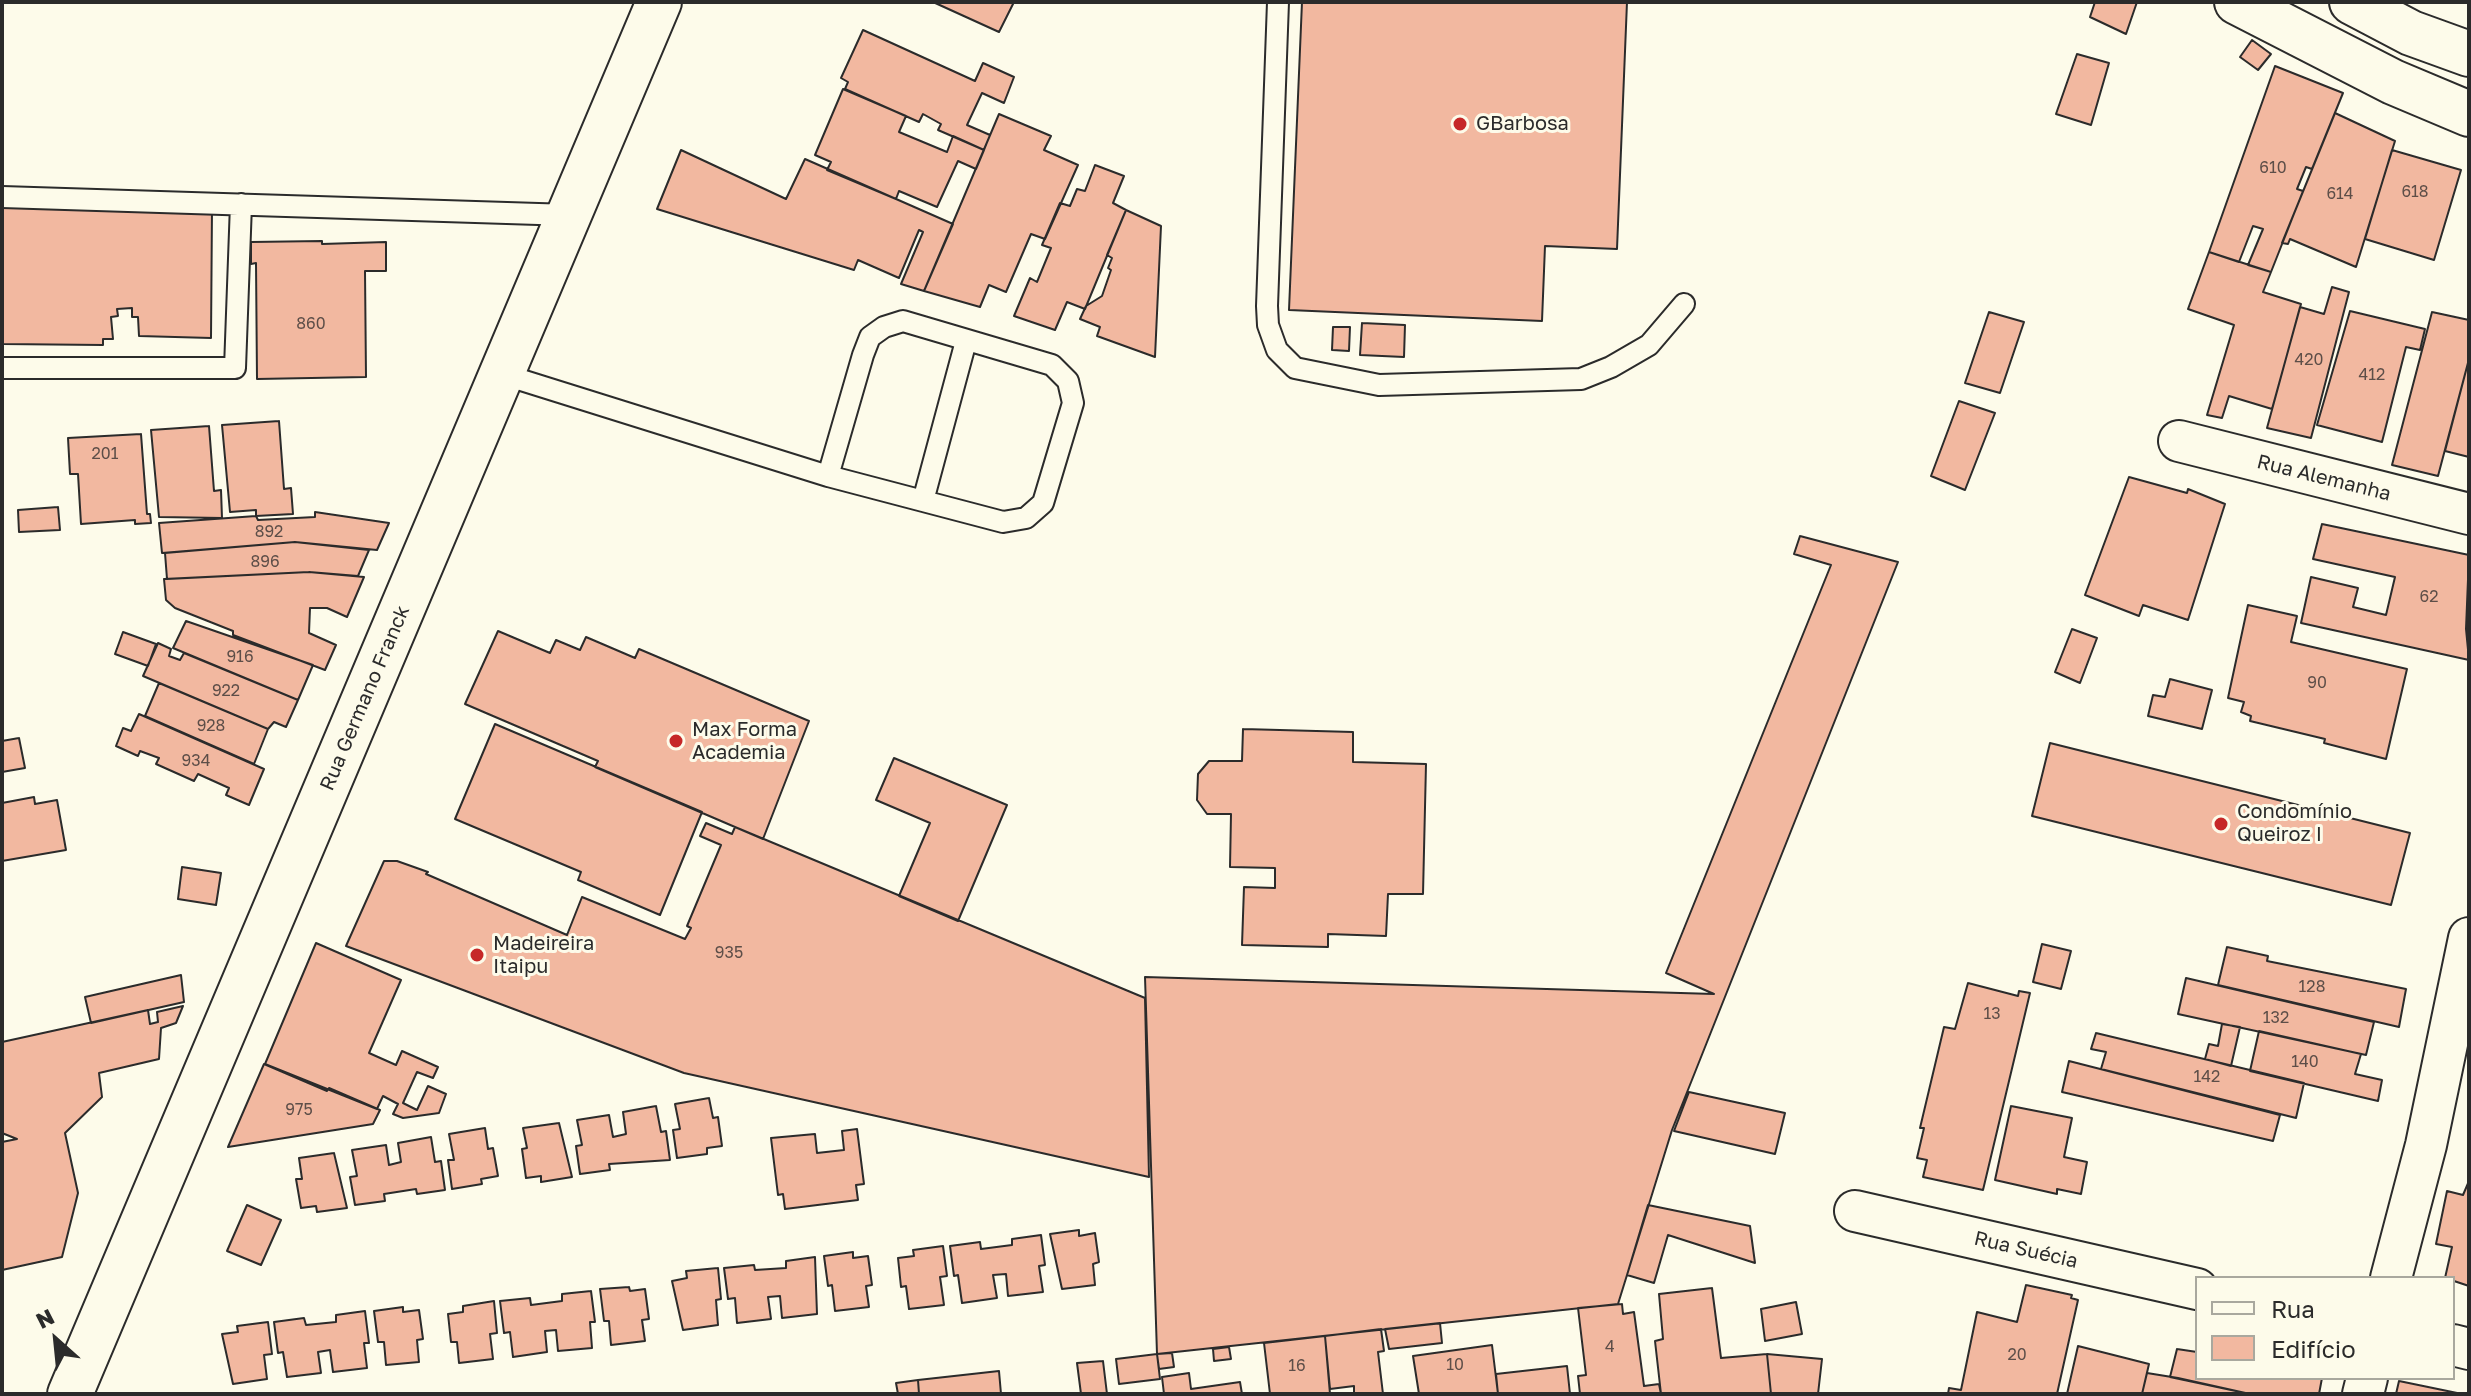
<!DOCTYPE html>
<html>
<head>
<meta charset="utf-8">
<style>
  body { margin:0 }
  #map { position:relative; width:2471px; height:1396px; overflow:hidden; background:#fdfbea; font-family:"Golos Text",sans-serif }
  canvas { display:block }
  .frame { position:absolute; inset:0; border:4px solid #2b2b2b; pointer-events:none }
  .legend { position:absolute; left:2195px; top:1276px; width:260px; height:104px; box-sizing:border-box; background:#fdfbea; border:2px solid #a9a89e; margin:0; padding:10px 14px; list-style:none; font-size:24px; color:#2b2b2b }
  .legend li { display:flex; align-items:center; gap:16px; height:40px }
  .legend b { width:40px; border:2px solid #a9a89e }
  .north { position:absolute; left:16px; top:1300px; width:80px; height:80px; -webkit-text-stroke:6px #fdfbea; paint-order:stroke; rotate:333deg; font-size:22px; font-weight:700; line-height:32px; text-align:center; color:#2b2b2b }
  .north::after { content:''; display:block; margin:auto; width:28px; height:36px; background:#2b2b2b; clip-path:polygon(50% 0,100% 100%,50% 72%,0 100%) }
</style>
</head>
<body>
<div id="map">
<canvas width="2471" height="1396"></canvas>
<div class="frame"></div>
<ul class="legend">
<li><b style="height:10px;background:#fdfbea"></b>Rua</li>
<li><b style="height:22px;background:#f2b8a0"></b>Edifício</li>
</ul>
<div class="north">N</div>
</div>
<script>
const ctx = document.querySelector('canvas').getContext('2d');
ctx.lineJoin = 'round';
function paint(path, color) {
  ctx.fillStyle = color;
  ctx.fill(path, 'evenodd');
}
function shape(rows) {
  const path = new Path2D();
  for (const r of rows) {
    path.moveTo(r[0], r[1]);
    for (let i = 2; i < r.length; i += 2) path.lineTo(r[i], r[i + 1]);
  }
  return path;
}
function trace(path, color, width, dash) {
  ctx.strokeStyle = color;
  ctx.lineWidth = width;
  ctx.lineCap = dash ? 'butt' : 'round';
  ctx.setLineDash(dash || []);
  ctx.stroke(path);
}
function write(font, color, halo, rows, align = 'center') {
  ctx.font = font + ' "Golos Text",sans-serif';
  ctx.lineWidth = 6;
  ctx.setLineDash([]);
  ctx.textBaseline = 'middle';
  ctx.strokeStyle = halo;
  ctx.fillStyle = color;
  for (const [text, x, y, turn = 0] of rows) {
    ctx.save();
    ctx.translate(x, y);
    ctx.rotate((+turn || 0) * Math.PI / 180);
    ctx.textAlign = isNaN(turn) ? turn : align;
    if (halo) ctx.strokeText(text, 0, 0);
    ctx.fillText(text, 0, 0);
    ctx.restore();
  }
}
const building = shape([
  [933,2,1014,2,999,32,933,2],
  [1302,2,1627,2,1617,249,1545,246,1542,321,1289,310,1302,2],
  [2095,2,2137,2,2126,34,2090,17,2095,2],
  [863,30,975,81,983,63,1014,77,1004,103,982,93,967,125,990,135,984,150,938,130,941,124,923,114,919,122,845,89,848,82,841,78,863,30],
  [2252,40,2271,54,2258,70,2240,57,2252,40],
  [2077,54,2109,63,2091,125,2056,114,2077,54],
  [2275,66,2343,93,2312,169,2306,167,2297,189,2303,191,2271,272,2248,265,2263,229,2253,226,2239,262,2209,252,2275,66],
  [843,89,906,116,899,132,947,152,953,136,984,150,976,169,958,161,937,207,899,191,896,199,827,170,831,162,815,155,843,89],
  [2335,113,2395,141,2356,267,2290,239,2288,244,2282,243,2335,113],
  [999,114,1051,136,1044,150,1078,165,1045,239,1031,234,1006,292,989,285,980,307,924,291,999,114],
  [681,150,786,199,805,159,953,224,924,291,901,284,923,232,919,230,899,278,858,260,854,270,657,209,681,150],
  [2392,150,2461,170,2434,260,2365,239,2392,150],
  [1095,165,1124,176,1113,203,1126,210,1085,309,1067,302,1055,330,1014,316,1030,278,1037,282,1051,248,1042,245,1060,203,1070,206,1077,189,1085,191,1095,165],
  [2,202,212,208,211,338,139,336,138,317,132,317,132,308,117,309,118,316,111,317,113,339,103,339,103,345,2,344,2,202],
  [1126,210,1161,226,1155,357,1097,336,1100,327,1080,319,1086,306,1102,296,1111,270,1108,268,1112,258,1107,255,1126,210],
  [322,241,322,244,386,242,386,271,365,271,366,377,257,379,256,263,251,264,251,242,322,241],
  [2209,252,2271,272,2263,292,2301,304,2272,409,2229,396,2222,418,2207,415,2234,325,2188,309,2209,252],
  [2332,287,2349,292,2311,438,2267,428,2300,307,2324,314,2332,287],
  [2350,311,2425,329,2420,350,2406,347,2382,442,2317,425,2350,311],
  [1989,312,2024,322,2000,393,1965,383,1989,312],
  [2432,312,2469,320,2469,359,2438,476,2392,465,2432,312],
  [1362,323,1405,325,1404,357,1360,355,1362,323],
  [1333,327,1350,327,1349,351,1332,350,1333,327],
  [2469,359,2469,457,2445,451,2469,359],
  [1959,401,1995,413,1965,490,1931,476,1959,401],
  [279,421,284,489,291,488,293,514,256,516,256,510,230,512,222,425,279,421],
  [209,426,214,491,221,490,222,518,159,517,151,430,209,426],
  [141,434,147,514,150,514,151,523,135,524,135,520,81,524,78,474,70,474,68,438,141,434],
  [2129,477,2187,493,2188,489,2225,504,2188,620,2143,605,2139,616,2085,595,2129,477],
  [58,507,60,530,19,532,18,510,58,507],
  [315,512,389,523,377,550,295,542,162,553,159,523,256,516,258,520,315,517,315,512],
  [2322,524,2469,555,2466,629,2469,660,2301,623,2311,577,2358,588,2353,607,2386,615,2395,577,2313,559,2322,524],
  [1800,536,1898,562,1672,1130,1618,1304,1157,1354,1145,977,1714,994,1666,973,1831,565,1794,554,1800,536],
  [295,542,369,550,358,576,309,572,167,579,165,553,295,542],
  [309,572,364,577,347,617,327,608,310,608,309,633,336,645,325,670,233,635,233,631,175,608,166,600,164,579,309,572],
  [2248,605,2297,616,2291,642,2407,669,2386,759,2324,743,2325,739,2250,721,2251,716,2241,712,2244,702,2228,698,2248,605],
  [186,621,313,665,298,700,173,648,186,621],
  [2072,629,2097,638,2080,683,2055,672,2072,629],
  [498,631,550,653,556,640,580,650,586,637,635,658,639,649,809,721,763,839,595,767,598,761,465,704,498,631],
  [123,632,156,644,148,666,115,654,123,632],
  [158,643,171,649,169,656,180,660,184,653,298,700,286,727,274,722,268,729,143,676,158,643],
  [2170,679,2212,690,2202,729,2148,716,2153,695,2165,697,2170,679],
  [159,683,268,729,254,764,145,716,159,683],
  [139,714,264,769,249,805,226,795,229,788,198,774,194,781,156,764,159,758,140,751,138,756,116,746,123,728,131,731,139,714],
  [495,724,702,812,660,915,578,880,581,872,455,819,495,724],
  [1243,729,1353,732,1353,762,1426,764,1423,894,1388,894,1386,936,1328,934,1328,947,1242,945,1244,887,1275,888,1275,868,1230,867,1231,814,1207,814,1197,800,1198,774,1209,761,1242,761,1243,729],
  [19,738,25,768,2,772,2,741,19,738],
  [2050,743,2410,833,2391,905,2032,816,2050,743],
  [894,758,1007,805,958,921,899,896,930,823,876,800,894,758],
  [34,797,35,804,57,800,66,850,2,861,2,803,34,797],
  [706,823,732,834,735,827,1145,998,1149,1177,684,1073,346,946,384,861,397,861,428,872,426,874,567,935,582,897,685,939,691,928,687,926,721,845,700,836,706,823],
  [182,867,221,873,216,905,178,899,182,867],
  [316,943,401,980,369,1053,396,1065,402,1051,438,1067,433,1078,417,1072,403,1103,417,1110,428,1086,446,1094,439,1113,403,1118,393,1114,398,1104,383,1096,377,1109,265,1064,316,943],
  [2042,944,2071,951,2061,989,2033,982,2042,944],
  [2227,947,2268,956,2267,961,2406,989,2399,1027,2218,985,2227,947],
  [181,975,184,1002,91,1023,85,997,181,975],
  [2186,978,2374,1022,2366,1055,2178,1014,2186,978],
  [1968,983,2018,996,2019,991,2030,993,1983,1190,1923,1177,1927,1160,1917,1158,1924,1128,1920,1128,1944,1027,1955,1029,1968,983],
  [183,1006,176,1023,161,1028,159,1059,99,1073,102,1097,65,1133,78,1193,62,1257,2,1270,2,1142,17,1139,2,1133,2,1042,148,1010,150,1024,158,1022,157,1012,183,1006],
  [2222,1024,2240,1027,2231,1066,2205,1059,2209,1044,2218,1046,2222,1024],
  [2259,1031,2361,1054,2355,1074,2382,1080,2378,1101,2250,1071,2259,1031],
  [2096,1033,2304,1083,2296,1118,2101,1069,2106,1052,2091,1049,2096,1033],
  [2069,1061,2280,1115,2273,1141,2062,1092,2069,1061],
  [264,1064,327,1091,329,1088,380,1110,373,1124,228,1147,264,1064],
  [1689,1092,1785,1113,1775,1154,1674,1131,1689,1092],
  [709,1098,713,1118,718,1117,722,1146,707,1148,707,1154,677,1158,673,1130,680,1129,675,1104,709,1098],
  [656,1106,661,1132,666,1131,670,1160,609,1164,610,1170,580,1174,576,1146,582,1145,577,1120,609,1115,613,1137,626,1134,623,1112,656,1106],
  [2011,1106,2072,1118,2064,1157,2087,1162,2081,1194,2057,1189,2057,1194,1995,1180,2011,1106],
  [559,1123,572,1177,541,1182,541,1176,526,1178,522,1149,527,1148,523,1128,559,1123],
  [485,1128,488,1149,493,1148,498,1176,481,1179,482,1184,452,1189,448,1160,454,1160,449,1134,485,1128],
  [857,1129,864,1184,856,1185,858,1200,785,1209,783,1194,778,1195,771,1138,815,1134,817,1153,844,1150,842,1131,857,1129],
  [431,1137,435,1162,441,1161,445,1190,417,1194,416,1189,384,1194,385,1201,355,1205,350,1177,357,1176,352,1150,386,1145,389,1165,401,1162,398,1143,431,1137],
  [334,1153,347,1208,317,1212,316,1206,301,1208,296,1179,302,1179,299,1158,334,1153],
  [2469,1181,2469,1286,2445,1278,2452,1247,2436,1244,2447,1191,2463,1195,2469,1181],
  [247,1205,281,1220,261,1265,227,1251,247,1205],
  [1648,1205,1750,1226,1755,1263,1668,1235,1654,1283,1627,1275,1648,1205],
  [1079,1230,1079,1236,1095,1233,1099,1262,1093,1264,1095,1285,1062,1289,1050,1234,1079,1230],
  [1041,1235,1045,1265,1039,1266,1043,1292,1008,1296,1006,1274,993,1275,997,1298,962,1303,958,1275,954,1276,950,1246,980,1242,981,1249,1012,1245,1012,1239,1041,1235],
  [943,1246,947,1276,940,1277,944,1305,909,1309,906,1286,901,1287,898,1258,914,1256,913,1250,943,1246],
  [853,1252,853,1258,868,1256,872,1285,866,1286,869,1307,835,1311,832,1285,828,1286,824,1256,853,1252],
  [815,1257,817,1314,782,1318,780,1296,768,1297,771,1319,737,1323,735,1298,728,1299,724,1268,754,1265,755,1270,786,1268,786,1261,815,1257],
  [718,1268,721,1299,716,1300,718,1325,683,1330,672,1281,687,1278,686,1271,718,1268],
  [2026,1285,2072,1295,2071,1298,2078,1300,2057,1394,1948,1394,1949,1388,1961,1390,1977,1312,2017,1322,2026,1285],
  [629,1287,630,1291,645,1289,649,1319,642,1320,645,1341,611,1345,609,1321,604,1321,600,1289,629,1287],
  [1712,1288,1721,1358,1767,1354,1771,1394,1661,1394,1655,1341,1663,1339,1659,1294,1712,1288],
  [591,1291,595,1322,590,1322,592,1348,558,1351,556,1330,545,1331,547,1352,513,1357,510,1332,504,1333,500,1301,530,1298,531,1305,562,1301,562,1294,591,1291],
  [494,1301,497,1333,490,1334,493,1359,459,1363,457,1342,451,1342,448,1314,463,1312,463,1306,494,1301],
  [1796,1302,1802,1334,1765,1341,1761,1309,1796,1302],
  [1622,1304,1623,1314,1634,1312,1644,1386,1659,1384,1661,1394,1580,1394,1578,1376,1586,1375,1578,1308,1622,1304],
  [403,1307,403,1312,419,1310,423,1339,417,1340,419,1362,386,1365,384,1342,378,1342,374,1311,403,1307],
  [365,1311,369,1343,364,1343,367,1368,333,1372,330,1350,318,1352,321,1373,287,1377,283,1352,278,1353,274,1322,304,1318,306,1325,336,1322,336,1315,365,1311],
  [268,1322,272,1354,264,1355,267,1379,233,1384,222,1334,238,1332,237,1326,268,1322],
  [1440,1323,1442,1343,1389,1349,1385,1329,1440,1323],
  [1381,1329,1384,1351,1378,1352,1383,1394,1354,1394,1354,1386,1330,1389,1325,1336,1381,1329],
  [1325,1336,1330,1394,1270,1394,1264,1343,1325,1336],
  [1492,1345,1498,1394,1419,1394,1413,1356,1492,1345],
  [2078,1346,2149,1364,2142,1394,2067,1394,2078,1346],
  [1229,1347,1231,1359,1214,1361,1213,1349,1229,1347],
  [2177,1349,2197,1352,2197,1378,2322,1378,2319,1394,2250,1394,2170,1377,2177,1349],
  [1172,1353,1174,1367,1159,1369,1157,1354,1172,1353],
  [1157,1354,1160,1379,1119,1384,1116,1359,1157,1354],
  [1767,1354,1822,1359,1818,1394,1771,1394,1767,1354],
  [1103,1361,1107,1394,1081,1394,1077,1363,1103,1361],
  [1567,1366,1570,1394,1498,1394,1496,1374,1567,1366],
  [999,1371,1001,1394,919,1394,918,1380,999,1371],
  [1189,1373,1191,1389,1240,1382,1242,1394,1164,1394,1162,1377,1189,1373],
  [2147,1373,2178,1378,2250,1394,2142,1394,2147,1373],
  [918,1380,919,1394,898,1394,896,1383,918,1380],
  [2399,1381,2462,1394,2396,1394,2399,1381]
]);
paint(building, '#f2b8a0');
trace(building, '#2b2b2b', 2);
const lane = shape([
  [1278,2,1267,306,1268,325,1277,350,1295,368,1379,385,1581,379,1611,367,1649,345,1684,304],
  [2,197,570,215],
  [2,368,235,368,241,204],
  [502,374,828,476,1003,522,1026,518,1043,503,1073,403,1068,381,1052,365,903,321,884,327,870,337,863,355,828,476],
  [923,501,966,341]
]);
const street = shape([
  [2179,441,2469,514],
  [1855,1211,2197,1289],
  [2391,1278,2426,1145,2469,938],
  [2453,1345,2469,1349],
  [2363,1394,2367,1378]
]);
const primary = shape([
  [2237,2,2393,82,2469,114],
  [2352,2,2411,33,2469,54],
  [70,1394,659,2]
]);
trace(lane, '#2b2b2b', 24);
trace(street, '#2b2b2b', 44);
trace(primary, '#2b2b2b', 48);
trace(lane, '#fdfbea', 20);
trace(street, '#fdfbea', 40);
trace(primary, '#fdfbea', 44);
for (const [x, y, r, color] of [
  [1460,124,8,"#c62828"],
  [676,741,8,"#c62828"],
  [2221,824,8,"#c62828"],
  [477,955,8,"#c62828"]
]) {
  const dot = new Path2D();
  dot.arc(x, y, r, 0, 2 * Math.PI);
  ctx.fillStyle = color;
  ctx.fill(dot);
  trace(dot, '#fdfbea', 3);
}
write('16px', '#5d4e48', null, [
  ["610",2273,168],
  ["618",2415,192],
  ["614",2340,194],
  ["860",311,324],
  ["420",2309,360],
  ["412",2372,375],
  ["201",105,454],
  ["892",269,532],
  ["896",265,562],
  ["62",2429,597],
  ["916",240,657],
  ["90",2317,683],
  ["922",226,691],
  ["928",211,726],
  ["934",196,761],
  ["935",729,953],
  ["128",2312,987],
  ["13",1992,1014],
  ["132",2276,1018],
  ["140",2305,1062],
  ["142",2207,1077],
  ["975",299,1110],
  ["4",1610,1347],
  ["20",2017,1355],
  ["10",1455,1365],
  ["16",1297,1366]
]);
write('20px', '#2b2b2b', '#fdfbea', [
  ["GBarbosa",1476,124],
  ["Max Forma",692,730],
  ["Academia",692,753],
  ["Condomínio",2237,812],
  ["Queiroz I",2237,835],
  ["Madeireira",493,944],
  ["Itaipu",493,967]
], 'left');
write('20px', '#2b2b2b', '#fdfbea', [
  ["Rua Alemanha",2324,478,14],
  ["Rua Germano Franck",365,698,-67],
  ["Rua Suécia",2026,1250,13]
]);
</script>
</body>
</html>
